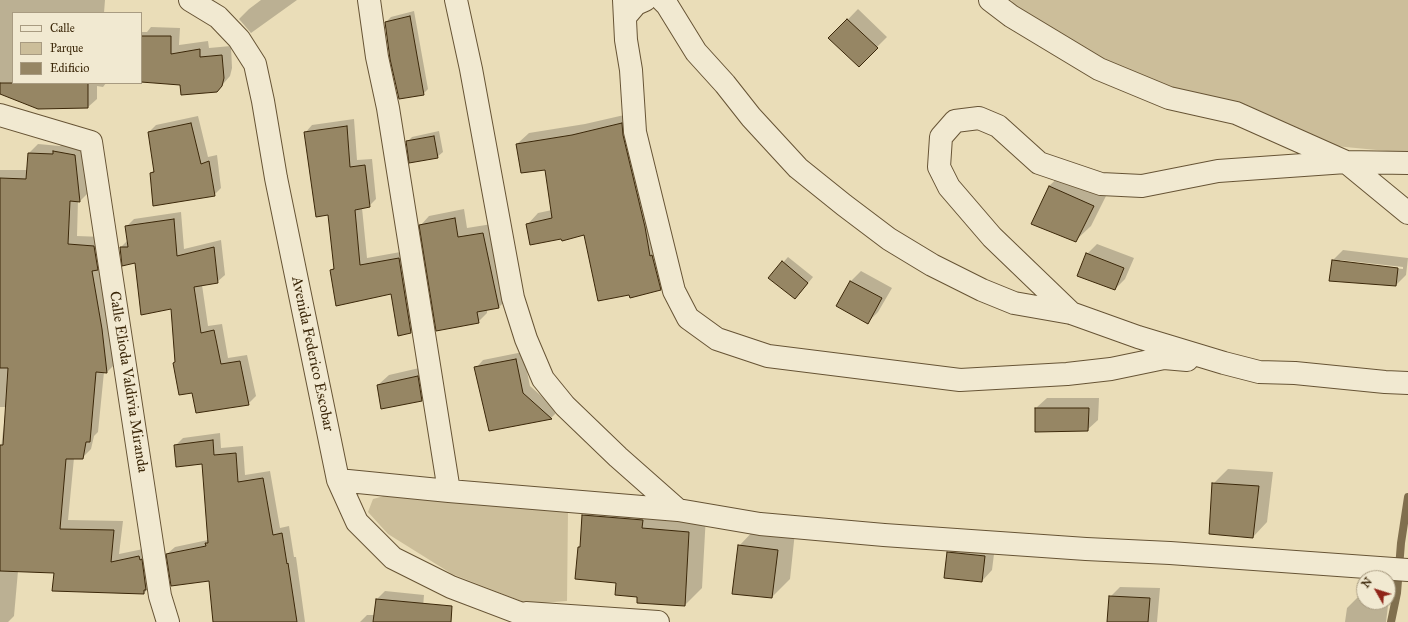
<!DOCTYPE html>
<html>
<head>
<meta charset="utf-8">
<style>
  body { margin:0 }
  #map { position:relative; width:1408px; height:622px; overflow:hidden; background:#eaddb8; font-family:"IM FELL Great Primer",serif }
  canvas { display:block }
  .legend { position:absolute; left:12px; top:12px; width:130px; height:72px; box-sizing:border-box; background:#f1e9d1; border:1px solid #a89b81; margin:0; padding:5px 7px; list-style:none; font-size:12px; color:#3b2709 }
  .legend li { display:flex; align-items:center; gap:8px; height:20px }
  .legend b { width:20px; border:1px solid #a89b81 }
  .north { position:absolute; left:1356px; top:570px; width:40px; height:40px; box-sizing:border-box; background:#f1e9d1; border:1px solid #a89b81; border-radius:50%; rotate:309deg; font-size:11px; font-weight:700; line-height:16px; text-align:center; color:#3b2709 }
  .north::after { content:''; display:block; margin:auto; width:14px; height:18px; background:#8f2418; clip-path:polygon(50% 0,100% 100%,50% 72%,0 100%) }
</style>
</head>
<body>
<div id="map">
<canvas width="1408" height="622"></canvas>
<ul class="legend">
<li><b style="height:5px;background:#f1e9d1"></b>Calle</li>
<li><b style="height:11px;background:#ccbe9a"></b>Parque</li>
<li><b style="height:11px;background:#968664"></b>Edificio</li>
</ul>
<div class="north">N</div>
</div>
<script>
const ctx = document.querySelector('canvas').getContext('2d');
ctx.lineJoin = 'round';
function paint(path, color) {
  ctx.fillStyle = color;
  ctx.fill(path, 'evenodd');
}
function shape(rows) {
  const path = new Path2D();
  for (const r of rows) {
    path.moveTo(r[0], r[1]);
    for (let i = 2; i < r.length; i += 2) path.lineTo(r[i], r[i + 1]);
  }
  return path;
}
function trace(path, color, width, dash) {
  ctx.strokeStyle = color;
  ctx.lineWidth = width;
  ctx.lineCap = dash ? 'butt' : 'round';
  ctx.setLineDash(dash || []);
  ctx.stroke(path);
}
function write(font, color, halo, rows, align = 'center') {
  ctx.font = font + ' "IM FELL Great Primer",serif';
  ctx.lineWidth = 3;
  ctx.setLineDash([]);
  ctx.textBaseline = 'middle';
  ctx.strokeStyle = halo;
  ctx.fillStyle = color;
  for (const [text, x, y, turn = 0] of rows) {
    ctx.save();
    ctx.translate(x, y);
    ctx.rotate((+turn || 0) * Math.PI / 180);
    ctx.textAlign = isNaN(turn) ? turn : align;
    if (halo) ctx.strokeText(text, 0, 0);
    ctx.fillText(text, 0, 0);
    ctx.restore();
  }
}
paint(shape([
  [1011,0,1408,0,1408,153,1335,146,1158,86,1077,48,1019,10],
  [391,494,568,510,567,601,529,604,452,574,388,534,368,512,373,499]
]), '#ccbe9a');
paint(shape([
  [0,0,105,0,104,13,13,13,13,83,122,83,106,83,103,87,97,86,97,99,88,107,0,93],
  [261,0,297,0,251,33,239,19,249,9],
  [858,9,887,37,859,65,830,38],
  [414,11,428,89,423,94,386,22,391,17],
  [151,27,180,28,179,45,208,41,209,48,231,46,232,68,230,76,217,91,181,85,141,81,141,32,147,32],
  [633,113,672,278,660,289,585,234,527,225,538,213,552,210,546,168,517,144,529,133,585,124],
  [198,116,208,157,217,155,221,188,214,195,151,173,154,170,149,132,156,125],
  [354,119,357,160,372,159,376,199,369,206,362,208,367,258,406,251,418,325,411,332,391,293,331,270,335,267,329,214,305,133,312,125],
  [439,131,443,152,437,157,407,142,412,137],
  [63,143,83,146,89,192,80,201,78,200,77,236,103,237,116,363,107,372,104,372,98,432,94,436,91,449,82,458,74,458,68,520,123,521,119,554,148,548,153,584,144,593,53,590,55,572,18,571,14,616,8,622,0,622,0,456,6,407,0,407,0,170,28,170,29,153,38,144,60,146],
  [1064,172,1108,192,1091,226,1076,240,1032,223,1049,186],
  [464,209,467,228,492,224,508,298,499,307,487,309,487,313,478,322,420,226,429,216],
  [181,212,184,249,221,240,225,275,217,282,202,285,208,326,222,324,228,358,247,355,256,396,248,404,193,392,176,361,172,308,136,262,121,247,128,240,126,227,134,219],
  [1097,244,1134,258,1125,279,1115,289,1087,254],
  [1343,250,1408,258,1406,275,1396,285,1333,260],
  [1340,260,1403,267,1403,269,1340,262],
  [788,257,813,277,800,293,769,278],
  [861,271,892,288,878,312,868,322,837,305,851,281],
  [523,352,530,386,558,411,551,418,490,430,476,368,483,360],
  [428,366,432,390,421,400,378,385,389,375],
  [1047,398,1099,398,1098,420,1087,430,1036,431,1036,408],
  [220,433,221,448,243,446,245,475,270,471,280,528,289,526,294,557,296,557,305,622,214,622,210,579,167,554,175,547,208,540,203,463,175,446,183,438],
  [1228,469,1273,472,1267,522,1253,537,1213,484],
  [600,499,706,515,702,588,685,605,638,596,617,583,579,547,581,545,583,516],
  [757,527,795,532,790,579,772,597,739,546],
  [958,543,995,546,992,570,982,581,948,553],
  [1120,587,1160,588,1157,622,1108,622,1110,597],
  [385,591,424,595,422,620,439,622,360,622,367,615,375,615,377,599],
  [1360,595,1364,595,1364,602,1388,602,1389,598,1386,622,1345,622,1347,608]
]), '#0003');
trace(shape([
  [1391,622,1397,593,1401,543,1408,497]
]), '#806f4e', 8);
const building = shape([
  [410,16,424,95,399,99,390,59,385,22,410,16],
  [847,19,878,48,859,67,828,38,847,19],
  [141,36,171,36,171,54,200,49,200,57,222,55,224,78,222,86,217,92,181,95,180,85,141,82,141,36],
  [0,83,88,83,88,108,38,109,0,94,0,83],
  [191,123,201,164,209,161,215,196,153,206,150,173,154,172,148,132,191,123],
  [622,123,623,135,645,227,650,256,652,255,661,290,630,298,629,295,598,301,584,235,562,241,561,239,530,245,526,224,552,218,545,170,521,173,516,144,572,135,622,123],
  [347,126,350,167,365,165,370,207,355,210,360,265,399,258,411,333,398,336,391,294,336,306,330,270,334,269,328,215,316,217,304,132,347,126],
  [434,136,438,158,409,163,406,141,434,136],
  [53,151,75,155,80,202,70,201,68,244,94,246,98,270,92,271,102,329,107,373,96,372,90,442,86,442,83,459,66,459,60,529,114,530,111,562,139,556,140,560,142,559,146,590,144,590,144,594,52,591,54,573,0,571,0,445,3,445,8,368,0,368,0,178,26,179,28,153,53,154,53,151],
  [1049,186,1094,206,1076,242,1031,224,1049,186],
  [455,218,458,237,483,233,499,308,477,312,479,323,436,331,419,225,455,218],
  [174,219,177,256,214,247,218,283,194,287,201,333,214,330,221,364,240,361,249,405,196,413,192,393,179,395,173,363,175,362,171,309,141,315,135,263,122,266,120,247,128,247,125,226,174,219],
  [1086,253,1124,268,1115,290,1077,276,1086,253],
  [1332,260,1398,268,1396,286,1329,281,1332,260],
  [782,261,808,283,795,299,768,278,782,261],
  [850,281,882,298,868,324,836,306,850,281],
  [516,359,523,393,552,419,489,431,474,367,516,359],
  [418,376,422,401,381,409,377,385,418,376],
  [1035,408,1089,408,1088,431,1035,432,1035,408],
  [213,440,214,455,236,453,238,482,263,478,273,535,282,533,287,564,288,563,297,622,213,622,209,581,171,586,166,554,206,546,205,543,208,543,202,464,176,467,174,445,213,440],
  [1212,483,1259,486,1253,538,1209,534,1212,483],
  [582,515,643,520,642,528,689,532,685,606,637,603,637,597,615,595,616,583,575,579,578,547,580,547,582,515],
  [738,545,778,550,772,598,732,594,738,545],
  [947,552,985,556,982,582,944,578,947,552],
  [1109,596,1150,598,1148,622,1107,622,1109,596],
  [376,599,452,606,451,622,373,622,376,599]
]);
paint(building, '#968664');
trace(building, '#3b2709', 1);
const minor = shape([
  [190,0,218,17,239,39,255,64,263,101,276,178,338,480,357,522,393,558,451,587,543,622],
  [369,0,377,57,388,108,449,491],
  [456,0,471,69,513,298,526,339,543,379,565,406,618,457,678,510,760,524,884,535,1086,549,1170,553,1408,570],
  [624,0,626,40,631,70,635,132,674,291,688,318,717,339,768,356,960,380,1067,374,1111,369,1164,358,1187,360],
  [662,0,667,5,696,52,725,84,751,117,798,168,844,205,889,239,932,265,982,290,1014,303,1071,313,1138,337,1224,363,1259,372,1295,373,1385,382,1408,383],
  [990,0,1011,16,1099,69,1169,98,1236,113,1346,162,1408,213],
  [625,17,636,4,645,0],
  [0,115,91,142,160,596,168,622],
  [1071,313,992,237,949,187,939,167,941,137,955,121,979,118,998,126,1039,163,1101,184,1142,186,1218,171,1346,162,1408,163],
  [338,480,449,491,678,510],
  [526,613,658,622]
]);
trace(minor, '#675435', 24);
trace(minor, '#f1e9d1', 22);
write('15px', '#3b2709', '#f1e9d1', [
  ["Avenida Federico Escobar",312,354,78],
  ["Calle Elioda Valdivia Miranda",128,382,81]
]);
</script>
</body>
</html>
